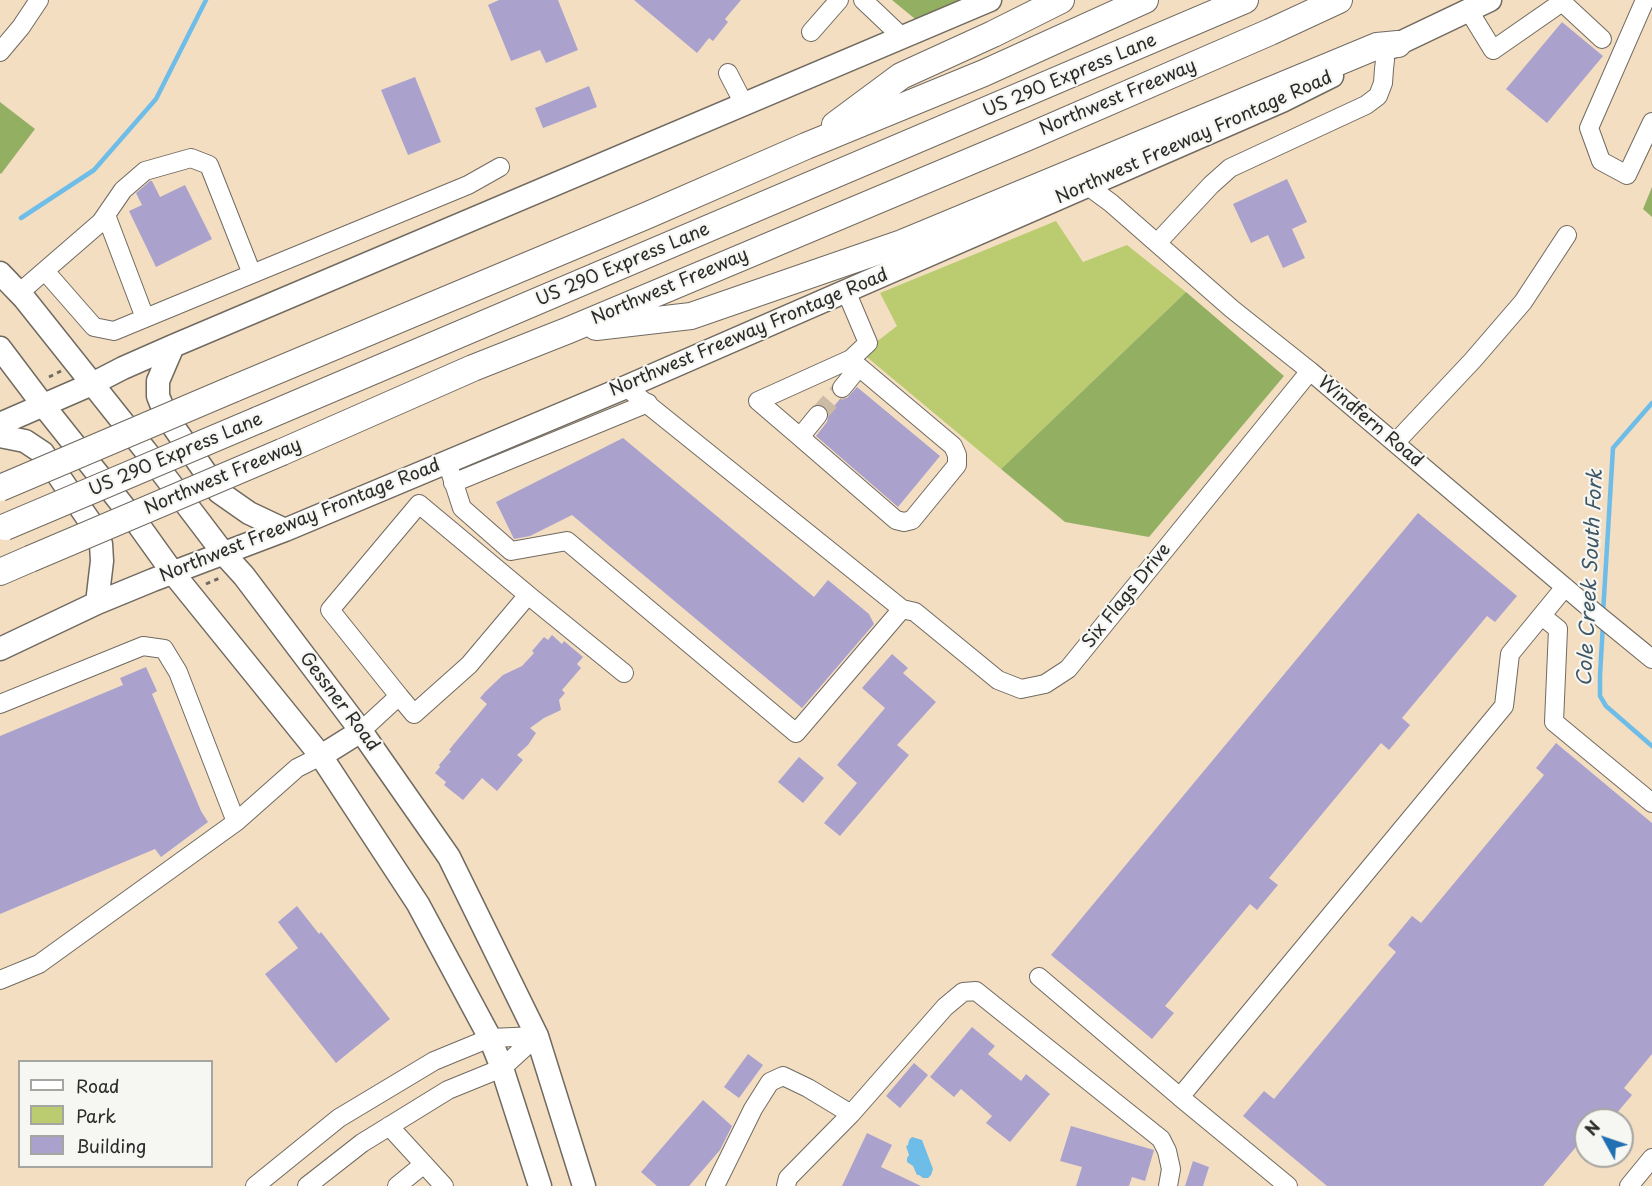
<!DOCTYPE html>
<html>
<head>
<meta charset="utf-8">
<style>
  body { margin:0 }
  #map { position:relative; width:1652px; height:1186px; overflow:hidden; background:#f3dec2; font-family:"Playpen Sans",sans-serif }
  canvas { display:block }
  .legend { position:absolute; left:18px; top:1060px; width:195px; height:108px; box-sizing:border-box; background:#f6f6f2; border:2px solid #a5a5a2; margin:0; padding:8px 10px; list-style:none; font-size:18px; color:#2b2b2b }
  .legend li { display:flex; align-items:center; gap:12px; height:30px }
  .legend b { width:30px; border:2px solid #a5a5a2 }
  .north { position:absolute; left:1574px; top:1108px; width:60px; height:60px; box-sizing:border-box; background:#f6f6f2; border:2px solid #a5a5a2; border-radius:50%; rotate:310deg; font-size:16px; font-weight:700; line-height:24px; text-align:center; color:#2b2b2b }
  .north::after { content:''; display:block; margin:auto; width:21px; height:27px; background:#1f6fb2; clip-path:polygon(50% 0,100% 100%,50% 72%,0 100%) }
</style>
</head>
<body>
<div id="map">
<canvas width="1652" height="1186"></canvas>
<ul class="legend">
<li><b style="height:8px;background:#fff"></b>Road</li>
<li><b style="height:16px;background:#bacc6f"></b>Park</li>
<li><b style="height:16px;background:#aaa2cd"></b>Building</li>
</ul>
<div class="north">N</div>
</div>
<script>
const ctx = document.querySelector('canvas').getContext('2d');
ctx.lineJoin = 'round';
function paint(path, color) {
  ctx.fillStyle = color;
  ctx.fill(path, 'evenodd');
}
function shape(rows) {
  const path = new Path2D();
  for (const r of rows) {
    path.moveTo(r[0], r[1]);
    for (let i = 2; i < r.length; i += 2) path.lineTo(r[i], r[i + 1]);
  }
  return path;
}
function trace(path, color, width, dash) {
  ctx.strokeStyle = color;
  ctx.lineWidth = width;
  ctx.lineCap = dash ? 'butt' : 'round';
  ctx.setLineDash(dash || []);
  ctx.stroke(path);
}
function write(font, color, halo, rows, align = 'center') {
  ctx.font = font + ' "Playpen Sans",sans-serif';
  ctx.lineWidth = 4.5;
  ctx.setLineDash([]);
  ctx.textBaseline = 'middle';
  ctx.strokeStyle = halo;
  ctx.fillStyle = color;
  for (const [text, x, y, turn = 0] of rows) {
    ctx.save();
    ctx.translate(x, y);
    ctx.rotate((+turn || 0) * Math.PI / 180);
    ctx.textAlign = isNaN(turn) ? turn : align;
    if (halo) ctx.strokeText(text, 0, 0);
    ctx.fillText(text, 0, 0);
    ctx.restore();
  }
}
paint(shape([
  [1056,221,1083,262,1127,245,1186,292,1001,469,862,353,897,326,880,293]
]), '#bacc6f');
paint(shape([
  [892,0,972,0,920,23],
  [0,102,35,129,1,174,0,173],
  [1652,187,1652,217,1643,209],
  [1186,292,1284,376,1149,537,1065,522,1001,469]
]), '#93b062');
paint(shape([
  [912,1137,922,1140,933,1169,931,1175,928,1178,923,1178,919,1175,917,1175,913,1166,907,1162,907,1158,909,1155,906,1146,908,1145,909,1140]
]), '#6ebce8');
trace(shape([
  [21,218,94,170,156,99,206,0],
  [1603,613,1613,448,1652,403],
  [1603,624,1600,675,1600,696,1606,706,1652,746]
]), '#6ebce8', 4.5);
paint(shape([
  [499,0,558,0,578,50,546,63,540,50,511,61,488,5],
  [634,0,741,0,725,19,728,22,713,41,709,38,697,53],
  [1562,22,1603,56,1547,123,1506,89],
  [415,77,441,142,408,155,381,90],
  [589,86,597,107,543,128,535,108],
  [1287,179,1307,222,1292,229,1305,258,1283,268,1268,235,1251,243,1233,204],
  [150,181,152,181,160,197,185,185,212,239,156,267,129,211,142,205,136,193],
  [857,387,940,456,898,507,816,436,827,422,829,412,840,399,847,398],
  [623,438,814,597,828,580,869,614,874,624,802,708,572,515,530,536,514,539,496,502],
  [1418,513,1517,596,1495,622,1487,616,1402,718,1410,725,1389,750,1381,743,1269,878,1278,885,1257,910,1250,904,1165,1006,1174,1013,1152,1039,1051,955],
  [552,635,562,644,564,641,583,657,577,664,581,668,562,690,565,693,559,700,561,710,544,718,530,728,536,733,528,745,517,755,523,760,497,791,482,778,463,800,444,785,446,782,435,773,440,767,439,765,451,751,449,750,487,704,480,698,485,692,503,675,522,666,534,653,532,651,544,637,548,640],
  [892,654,908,668,903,673,936,702,897,745,909,755,840,836,824,823,857,783,837,765,885,708,862,688],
  [146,667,157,691,152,694,201,811,208,822,161,857,155,849,0,914,0,736,123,685,120,678],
  [1556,743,1652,823,1652,1054,1624,1088,1632,1095,1611,1120,1586,1120,1586,1135,1543,1186,1327,1186,1243,1116,1264,1091,1274,1099,1396,952,1388,945,1412,916,1421,923,1544,775,1536,768],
  [799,757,824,778,803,803,778,782],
  [297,906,319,934,321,932,390,1019,336,1063,265,974,298,948,278,922],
  [972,1027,995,1046,988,1054,1021,1081,1026,1074,1050,1094,1010,1142,986,1123,992,1116,961,1089,954,1097,930,1077],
  [748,1054,763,1065,739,1098,724,1087],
  [914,1063,928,1075,900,1108,886,1096],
  [703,1100,732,1126,720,1150,689,1186,657,1186,641,1172],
  [1071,1126,1154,1150,1145,1181,1132,1177,1129,1186,1076,1186,1082,1167,1060,1161],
  [867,1133,892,1145,881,1167,921,1186,842,1186],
  [1193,1161,1209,1167,1203,1186,1185,1186]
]), '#aaa2cd');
trace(shape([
  [818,415,842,388]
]), '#cbbaa4', 18, [18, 9]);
const minor = shape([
  [863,0,902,37],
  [1645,0,1589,128,1601,161,1627,175,1652,122],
  [1469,11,1493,50,1562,2,1602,39],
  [811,32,839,0],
  [0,52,21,27,39,0],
  [728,73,744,104],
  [1088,186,1111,203,1232,309,1310,371,1592,610,1652,659],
  [106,215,145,318],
  [1157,243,1211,185,1230,168,1366,105,1378,96,1383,83,1384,69,1385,60,1382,51],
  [45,271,94,327,114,331,252,274],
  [19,293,101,222,123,190,145,171,191,158,209,165,252,274,468,185,500,167],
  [626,387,902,609,915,612,998,680,1021,689,1045,684,1068,669,1310,371],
  [842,388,859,367,852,360],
  [818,415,800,437,758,401,851,359,868,343,846,291],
  [800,437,896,520,904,522,912,520,957,465,957,455,953,446,859,367],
  [1395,443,1473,360,1523,302,1567,235],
  [447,462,462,508,511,551,567,541,796,733,902,609],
  [453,483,648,403],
  [528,595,624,673],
  [1542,616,1558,629,1554,722,1652,803],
  [0,704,143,646,164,649,178,672,236,822,39,964,0,980],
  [361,731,399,696,330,610,419,504,528,595,469,665,414,714,399,696],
  [236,822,297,768,321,756],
  [1039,977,1180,1097],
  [389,1126,444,1186],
  [255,1186,339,1118,434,1061,490,1038,537,1036],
  [307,1186,362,1143,448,1090,502,1068,537,1036],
  [397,1186,424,1164],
  [715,1186,753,1109,770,1082,783,1076,808,1088,851,1114,945,1007,963,992,976,991,1161,1139,1167,1151,1171,1169,1168,1186],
  [786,1186,788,1178,851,1114],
  [1288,1186,1180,1097,1504,706,1510,654,1565,587],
  [1629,1186,1652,1158]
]);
const major = shape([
  [1383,51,1490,0],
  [0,273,24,298,145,450,224,554,244,576,361,731,449,857,537,1036,584,1186],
  [173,346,158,381,158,396,166,416,219,492,249,513,285,530],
  [0,348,43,405,140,527,173,573,321,756,418,904,490,1038,502,1068,540,1186],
  [0,424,92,384,123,368,173,346,990,0],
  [0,436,25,441,43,453,95,529,101,544,102,561,97,603],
  [0,649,97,603,153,580,285,530,626,387,1282,101,1332,76],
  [321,756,361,731]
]);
const highway = shape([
  [835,125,901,76,993,34,1061,0],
  [596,327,691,316,902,243,1377,46,1398,44],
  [233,389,648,215,806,146,984,73,1145,0],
  [258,420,1245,0],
  [282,452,473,368,569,330,1028,137,1270,32,1339,0],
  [0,572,30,559]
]);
trace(minor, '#716a60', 20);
trace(major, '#716a60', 25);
trace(highway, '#716a60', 28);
trace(shape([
  [49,377,61,371],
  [206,584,222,577]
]), '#716a60', 3, [4.5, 4.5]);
trace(minor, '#fff', 18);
trace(major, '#fff', 22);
trace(highway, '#fff', 26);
const highwayBridge = shape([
  [0,488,233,389],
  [5,527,258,420],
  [30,559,282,452]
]);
trace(highwayBridge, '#716a60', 28, []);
trace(highwayBridge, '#fff', 26);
write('18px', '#2b2b2b', '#f6f6f2', [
  ["US 290 Express Lane",1070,76,-23],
  ["Northwest Freeway",1118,98,-23],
  ["Northwest Freeway Frontage Road",1194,138,-24],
  ["US 290 Express Lane",623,265,-23],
  ["Northwest Freeway",670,287,-23],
  ["Northwest Freeway Frontage Road",749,333,-23],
  ["Windfern Road",1370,422,40],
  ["US 290 Express Lane",176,455,-23],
  ["Northwest Freeway",223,477,-23],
  ["Northwest Freeway Frontage Road",300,521,-22],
  ["Six Flags Drive",1127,596,-51],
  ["Gessner Road",339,702,53]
]);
write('italic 20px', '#3f5664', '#f6f6f2', [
  ["Cole Creek South Fork",1591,578,-87]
]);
</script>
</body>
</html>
